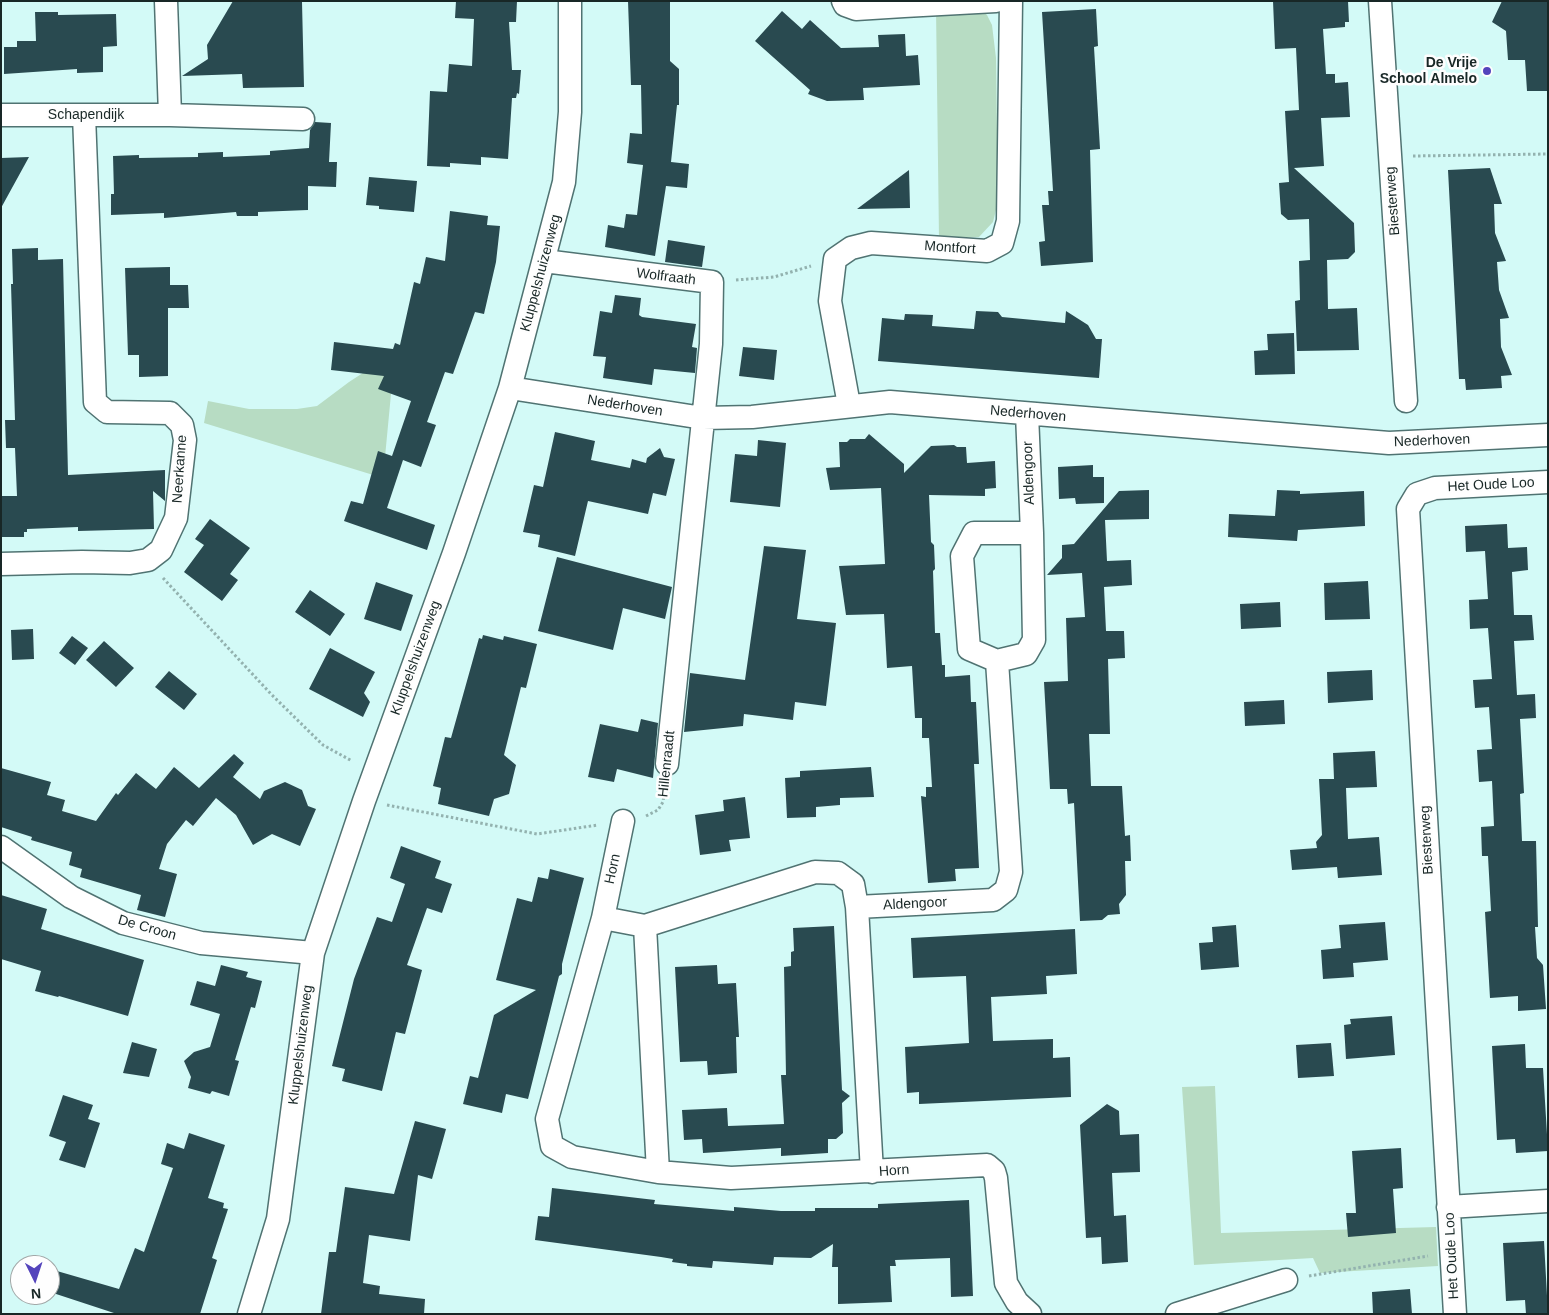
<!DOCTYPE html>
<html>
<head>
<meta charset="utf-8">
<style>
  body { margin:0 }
  #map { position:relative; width:1549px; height:1315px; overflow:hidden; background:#d3faf7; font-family:Helvetica,sans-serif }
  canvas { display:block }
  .frame { position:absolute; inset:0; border:2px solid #182726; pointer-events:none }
  .north { position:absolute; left:10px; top:1255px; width:50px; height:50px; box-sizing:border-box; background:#fefefe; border:1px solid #a2a8a8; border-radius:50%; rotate:176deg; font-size:14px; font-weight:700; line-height:20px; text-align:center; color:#182726 }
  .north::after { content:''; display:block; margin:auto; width:18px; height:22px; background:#5444bc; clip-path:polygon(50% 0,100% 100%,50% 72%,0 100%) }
</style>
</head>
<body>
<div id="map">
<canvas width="1549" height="1315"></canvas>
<div class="frame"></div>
<div class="north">N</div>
</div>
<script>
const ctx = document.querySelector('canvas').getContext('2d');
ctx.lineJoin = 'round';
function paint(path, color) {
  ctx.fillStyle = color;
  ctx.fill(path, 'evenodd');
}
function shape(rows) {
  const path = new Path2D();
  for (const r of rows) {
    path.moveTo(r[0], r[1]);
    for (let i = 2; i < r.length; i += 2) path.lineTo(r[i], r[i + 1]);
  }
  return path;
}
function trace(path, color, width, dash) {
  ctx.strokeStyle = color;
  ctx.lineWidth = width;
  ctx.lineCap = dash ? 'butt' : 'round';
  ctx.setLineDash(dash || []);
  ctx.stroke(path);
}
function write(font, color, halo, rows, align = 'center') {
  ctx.font = font + ' Helvetica,sans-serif';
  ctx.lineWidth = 5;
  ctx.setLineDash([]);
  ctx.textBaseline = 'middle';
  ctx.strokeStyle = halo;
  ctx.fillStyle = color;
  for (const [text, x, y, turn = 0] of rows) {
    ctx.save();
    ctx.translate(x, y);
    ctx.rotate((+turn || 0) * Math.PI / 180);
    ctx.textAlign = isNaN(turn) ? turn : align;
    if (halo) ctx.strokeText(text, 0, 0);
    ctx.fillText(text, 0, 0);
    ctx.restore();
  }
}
paint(shape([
  [936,8,980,9,987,15,992,25,996,58,998,202,993,222,979,237,939,239],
  [395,352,383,478,204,423,208,401,249,409,297,409,317,406,349,382],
  [1215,1086,1221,1233,1436,1227,1438,1266,1320,1273,1313,1258,1194,1265,1182,1087]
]), '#b7dcc3');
paint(shape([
  [233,1,302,2,304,87,243,88,242,74,182,76,208,59,207,45],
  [456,1,517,1,516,22,509,22,512,70,521,70,519,94,517,93,516,98,512,98,508,159,481,157,481,165,450,163,450,167,427,166,430,91,447,92,449,64,472,66,474,19,455,18],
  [628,1,670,1,670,61,679,69,679,105,677,105,671,162,689,164,687,188,666,186,655,256,605,247,608,225,624,228,626,214,637,215,643,165,627,163,630,133,642,134,641,85,631,85],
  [1273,1,1348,1,1349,22,1345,22,1345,27,1323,29,1326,74,1335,74,1335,83,1348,82,1350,117,1321,118,1324,166,1294,168,1354,223,1355,252,1348,259,1327,260,1328,309,1357,308,1359,350,1297,351,1295,301,1300,300,1299,261,1310,260,1309,219,1288,220,1281,214,1279,183,1289,182,1285,111,1299,110,1296,48,1275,49],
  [1502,1,1548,1,1548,91,1527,91,1525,60,1508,60,1506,31,1492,22],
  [1096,9,1098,46,1094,47,1100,149,1090,150,1093,262,1041,266,1039,242,1045,241,1042,205,1049,205,1048,191,1053,191,1042,12],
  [782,11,802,29,810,20,841,48,879,47,878,35,905,34,906,56,918,55,920,85,863,88,864,100,827,101,808,94,810,90,755,41],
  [35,12,58,12,58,15,116,14,117,46,103,47,103,72,77,73,77,69,4,74,4,47,17,47,17,41,36,41],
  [315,122,331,123,329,162,337,162,336,187,308,186,308,210,258,212,258,216,237,216,236,212,164,218,164,213,111,215,111,194,114,194,113,156,139,155,139,158,198,157,198,153,223,152,223,157,270,155,270,151,309,148,310,130],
  [29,157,1,208,1,158],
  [1490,168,1502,204,1494,204,1495,233,1506,261,1497,262,1499,290,1509,318,1500,319,1501,347,1512,375,1501,376,1502,388,1466,390,1465,379,1459,379,1448,170],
  [909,170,910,208,857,209],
  [369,177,417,181,414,212,379,209,379,206,366,205],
  [450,211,488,216,487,225,500,226,496,262,484,314,475,312,453,374,445,372,427,422,436,425,421,467,403,460,387,508,435,525,427,550,344,521,351,501,363,504,378,451,392,456,411,401,378,389,384,376,331,370,334,342,393,349,395,343,400,345,414,282,420,284,426,257,445,261],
  [668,240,705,246,702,267,665,262],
  [38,248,38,260,63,259,68,475,165,470,165,501,153,491,154,529,78,531,78,527,27,529,27,532,24,532,24,537,1,537,1,496,17,496,15,448,6,448,5,420,15,420,11,284,13,284,12,249],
  [170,267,170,285,188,285,189,308,168,308,168,376,139,377,139,355,128,355,125,268],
  [615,295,641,298,639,315,642,317,696,324,692,347,697,348,695,373,654,369,652,385,603,378,606,357,593,356,600,311,612,313],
  [976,311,998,312,1002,317,1065,323,1066,311,1088,325,1096,339,1102,339,1099,378,878,361,882,318,904,320,905,314,933,315,932,326,974,329],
  [1294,333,1295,374,1255,375,1254,351,1268,350,1267,334],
  [743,347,777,350,774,380,739,376],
  [555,432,595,441,591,460,630,468,632,459,646,463,647,458,660,448,664,457,675,459,666,496,653,493,648,514,588,501,575,556,538,547,540,535,523,532,534,485,543,487],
  [869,434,904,464,904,473,931,446,954,445,957,447,966,447,967,463,995,461,996,488,985,489,985,496,929,495,931,542,934,545,935,569,933,571,935,633,940,633,942,665,945,665,945,677,970,675,971,702,976,702,979,764,974,764,979,868,955,869,956,881,928,883,921,796,926,797,926,787,932,787,929,738,922,738,922,718,915,718,912,666,887,668,884,614,846,615,839,566,885,564,881,488,830,490,826,468,840,467,839,442,847,442,850,439,865,439],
  [758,440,786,443,780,507,730,502,735,454,757,456],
  [1093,465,1093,477,1104,477,1104,503,1076,504,1075,498,1059,499,1058,467],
  [1149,490,1149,519,1105,520,1107,561,1131,560,1132,585,1104,587,1106,631,1124,631,1125,658,1108,659,1110,734,1089,734,1091,786,1122,786,1125,836,1130,835,1131,861,1125,861,1126,895,1119,904,1120,914,1108,915,1102,920,1080,921,1074,803,1068,804,1067,789,1050,789,1044,682,1068,681,1066,618,1085,617,1082,573,1047,575,1062,558,1062,545,1074,544,1119,491],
  [1277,490,1300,491,1300,494,1364,491,1365,526,1298,530,1297,541,1228,537,1229,514,1275,516],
  [210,519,250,548,230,574,238,580,222,601,184,572,204,545,195,539],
  [1507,524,1508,548,1527,547,1528,570,1512,572,1514,615,1532,615,1534,640,1514,641,1517,695,1535,694,1536,718,1520,719,1524,793,1520,794,1522,841,1536,841,1538,927,1535,927,1537,958,1543,965,1546,1009,1518,1011,1518,996,1490,998,1485,912,1491,911,1488,856,1482,856,1481,827,1494,826,1492,781,1479,782,1477,750,1492,749,1489,707,1475,708,1473,680,1492,679,1488,628,1470,629,1469,600,1488,599,1485,551,1466,552,1465,526],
  [764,546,806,550,797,619,836,623,826,706,795,702,793,720,744,714,743,726,684,732,690,673,745,680],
  [557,557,672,587,665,619,623,608,613,650,538,631],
  [1368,581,1370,619,1325,620,1324,583],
  [376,582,413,595,401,631,364,619],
  [310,590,345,614,330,636,295,612],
  [1280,602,1281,627,1241,629,1240,604],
  [33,629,34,659,12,660,11,630],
  [483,635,503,640,504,636,537,644,526,688,521,687,504,755,516,765,509,794,494,799,489,816,438,804,441,788,433,786,445,737,451,738,479,638,482,639],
  [72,636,88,648,75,665,59,653],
  [104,641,134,668,116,687,86,660],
  [330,648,375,672,364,693,370,702,363,717,309,689],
  [1372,670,1373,700,1328,703,1327,672],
  [169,671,197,694,184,710,155,687],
  [1284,700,1285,724,1245,726,1244,702],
  [641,719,658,723,653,778,617,769,614,782,588,777,600,724,638,732],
  [1375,751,1377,787,1346,788,1348,839,1379,837,1382,875,1338,878,1337,867,1292,870,1290,850,1317,848,1316,842,1322,835,1319,779,1334,779,1333,753],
  [234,754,244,763,233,777,260,799,264,791,285,782,302,790,308,806,316,809,300,846,272,834,253,845,236,815,216,798,193,826,186,820,167,844,159,869,177,874,165,917,137,910,141,895,80,877,82,869,69,865,72,852,31,840,32,837,1,827,1,768,51,782,47,795,65,800,62,811,96,821,116,793,118,795,136,773,156,789,174,767,199,788],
  [871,767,874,797,840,798,840,805,816,807,816,817,787,818,785,778,800,777,800,771],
  [745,797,750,838,729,840,731,851,700,855,695,815,724,811,723,800],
  [401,846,441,861,435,878,452,884,442,913,427,908,407,965,422,970,405,1034,396,1032,382,1091,342,1081,345,1069,332,1066,354,979,377,917,392,922,405,884,390,878],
  [550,869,584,878,562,964,562,974,559,976,528,1099,506,1094,502,1113,463,1104,470,1076,478,1078,494,1015,536,990,496,980,517,898,532,902,538,877,548,879],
  [1,895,47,909,41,929,144,960,128,1016,59,996,58,997,35,991,41,971,1,959],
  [1385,922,1388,960,1353,963,1354,977,1323,979,1321,950,1341,948,1339,925],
  [1236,925,1239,967,1201,970,1199,943,1213,942,1212,927],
  [834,926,842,1090,850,1096,842,1103,843,1133,836,1139,828,1139,828,1153,781,1156,781,1148,703,1153,702,1139,684,1140,682,1110,727,1108,728,1126,784,1124,781,1075,786,1075,784,967,791,966,791,952,794,951,793,928],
  [1075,929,1077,974,1046,976,1047,994,991,997,993,1041,1053,1039,1053,1058,1070,1057,1071,1097,919,1104,919,1092,907,1093,905,1047,969,1043,966,976,913,978,911,938],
  [221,965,248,972,246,977,262,981,255,1008,251,1007,235,1060,239,1061,229,1096,212,1091,210,1094,188,1088,191,1077,184,1061,194,1052,210,1047,220,1014,190,1005,197,981,215,986],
  [717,965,718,984,736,983,739,1037,736,1037,737,1073,708,1075,707,1061,680,1062,675,967],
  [1392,1016,1395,1055,1346,1059,1344,1025,1351,1024,1350,1019],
  [132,1042,157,1049,149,1077,123,1073],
  [1331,1043,1334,1076,1298,1078,1296,1045],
  [1525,1044,1526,1068,1543,1068,1548,1151,1516,1153,1515,1139,1497,1140,1492,1046],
  [63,1095,93,1105,88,1119,100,1123,85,1168,59,1160,66,1142,49,1136],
  [1107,1104,1119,1111,1120,1135,1139,1134,1140,1172,1112,1173,1114,1216,1126,1215,1128,1262,1102,1264,1101,1237,1086,1238,1080,1125],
  [415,1121,446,1129,432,1179,418,1175,410,1241,369,1235,363,1283,380,1286,379,1294,425,1299,424,1314,321,1314,329,1252,336,1252,345,1187,394,1194],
  [189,1133,225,1145,208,1198,224,1203,223,1208,228,1209,212,1258,217,1260,200,1314,117,1314,50,1292,50,1269,119,1289,135,1248,144,1252,173,1168,161,1164,167,1143,184,1149],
  [1401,1148,1403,1188,1393,1189,1396,1233,1348,1237,1346,1213,1356,1213,1352,1151],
  [552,1188,655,1200,654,1204,734,1211,734,1207,781,1211,815,1211,815,1208,878,1208,878,1204,969,1200,973,1296,951,1297,950,1258,895,1260,896,1266,890,1266,892,1302,838,1304,838,1267,832,1267,833,1244,811,1258,774,1257,773,1265,713,1261,712,1268,687,1266,687,1264,672,1262,673,1259,661,1257,535,1240,538,1216,549,1217],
  [1544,1241,1548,1314,1526,1314,1525,1300,1506,1301,1503,1243],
  [1410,1289,1412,1314,1373,1314,1372,1292]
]), '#294a50');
const minor = shape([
  [843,1,845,5,856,9,904,6,904,1],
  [1380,1,1406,401],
  [904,6,996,1],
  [1,115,170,115,166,1],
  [170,115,303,119],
  [544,261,712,282,711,344,667,764],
  [510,388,703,418,752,417,890,402,1389,443,1548,435],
  [849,405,830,301,835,259,851,248,871,243,987,251,1002,243,1008,221,1011,1],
  [1027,414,1032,533,1034,640,1026,654,997,661,969,649,962,556,974,533,1032,533],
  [1,564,82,562,130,563,148,560,161,550,176,518,185,440,182,425,170,413,107,412,95,402,84,115],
  [623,821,603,918,645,926,658,1172],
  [1,847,71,897,123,923,201,943,313,953],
  [603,918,547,1119,552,1146,572,1157,658,1172,731,1178,987,1165,994,1171,996,1178,1006,1283,1017,1302,1030,1314],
  [645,926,815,872,838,873,853,884,857,907],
  [872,1172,857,907,993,900,1006,890,1011,872,997,661],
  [1448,1207,1548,1201],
  [249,1314,278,1219,313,953,364,801,454,553,510,388,564,182,570,112,570,1],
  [1177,1314,1286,1280],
  [1455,1314,1408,509,1417,494,1435,488,1548,482]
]);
trace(minor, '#507372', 25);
trace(shape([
  [1413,156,1548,154],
  [736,280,774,277,811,266],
  [163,578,271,694,323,745,352,761],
  [387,805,537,834,598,825],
  [646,816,658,810,663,802,665,787],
  [1309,1276,1428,1256]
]), '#93b2af', 3, [2.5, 2.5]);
trace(minor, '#fff', 22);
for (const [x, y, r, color] of [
  [1487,71,5,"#5444bc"]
]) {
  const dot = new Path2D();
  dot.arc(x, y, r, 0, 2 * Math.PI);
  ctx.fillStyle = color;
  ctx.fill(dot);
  trace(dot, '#fefefe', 2);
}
write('bold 14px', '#182726', '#fefefe', [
  ["De Vrije",1477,63],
  ["School Almelo",1477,79]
], 'right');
write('14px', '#182726', '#fefefe', [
  ["Schapendijk",86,115],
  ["Biesterweg",1393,201,-94],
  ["Montfort",950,248,4],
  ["Kluppelshuizenweg",541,273,-75],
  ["Wolfraath",666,277,7],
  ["Nederhoven",625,406,9],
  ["Nederhoven",1028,414,5],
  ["Nederhoven",1432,441,-2],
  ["Neerkanne",180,469,-86],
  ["Aldengoor",1029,473,-92],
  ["Het Oude Loo",1491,485,-3],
  ["Kluppelshuizenweg",416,658,-70],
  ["Hillenraadt",667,764,-84],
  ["Biesterweg",1427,840,-93],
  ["Horn",613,869,-78],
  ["Aldengoor",915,904,-3],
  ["De Croon",147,928,16],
  ["Kluppelshuizenweg",301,1045,-83],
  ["Horn",894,1171,-4],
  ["Het Oude Loo",1452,1256,-93]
]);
</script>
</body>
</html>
